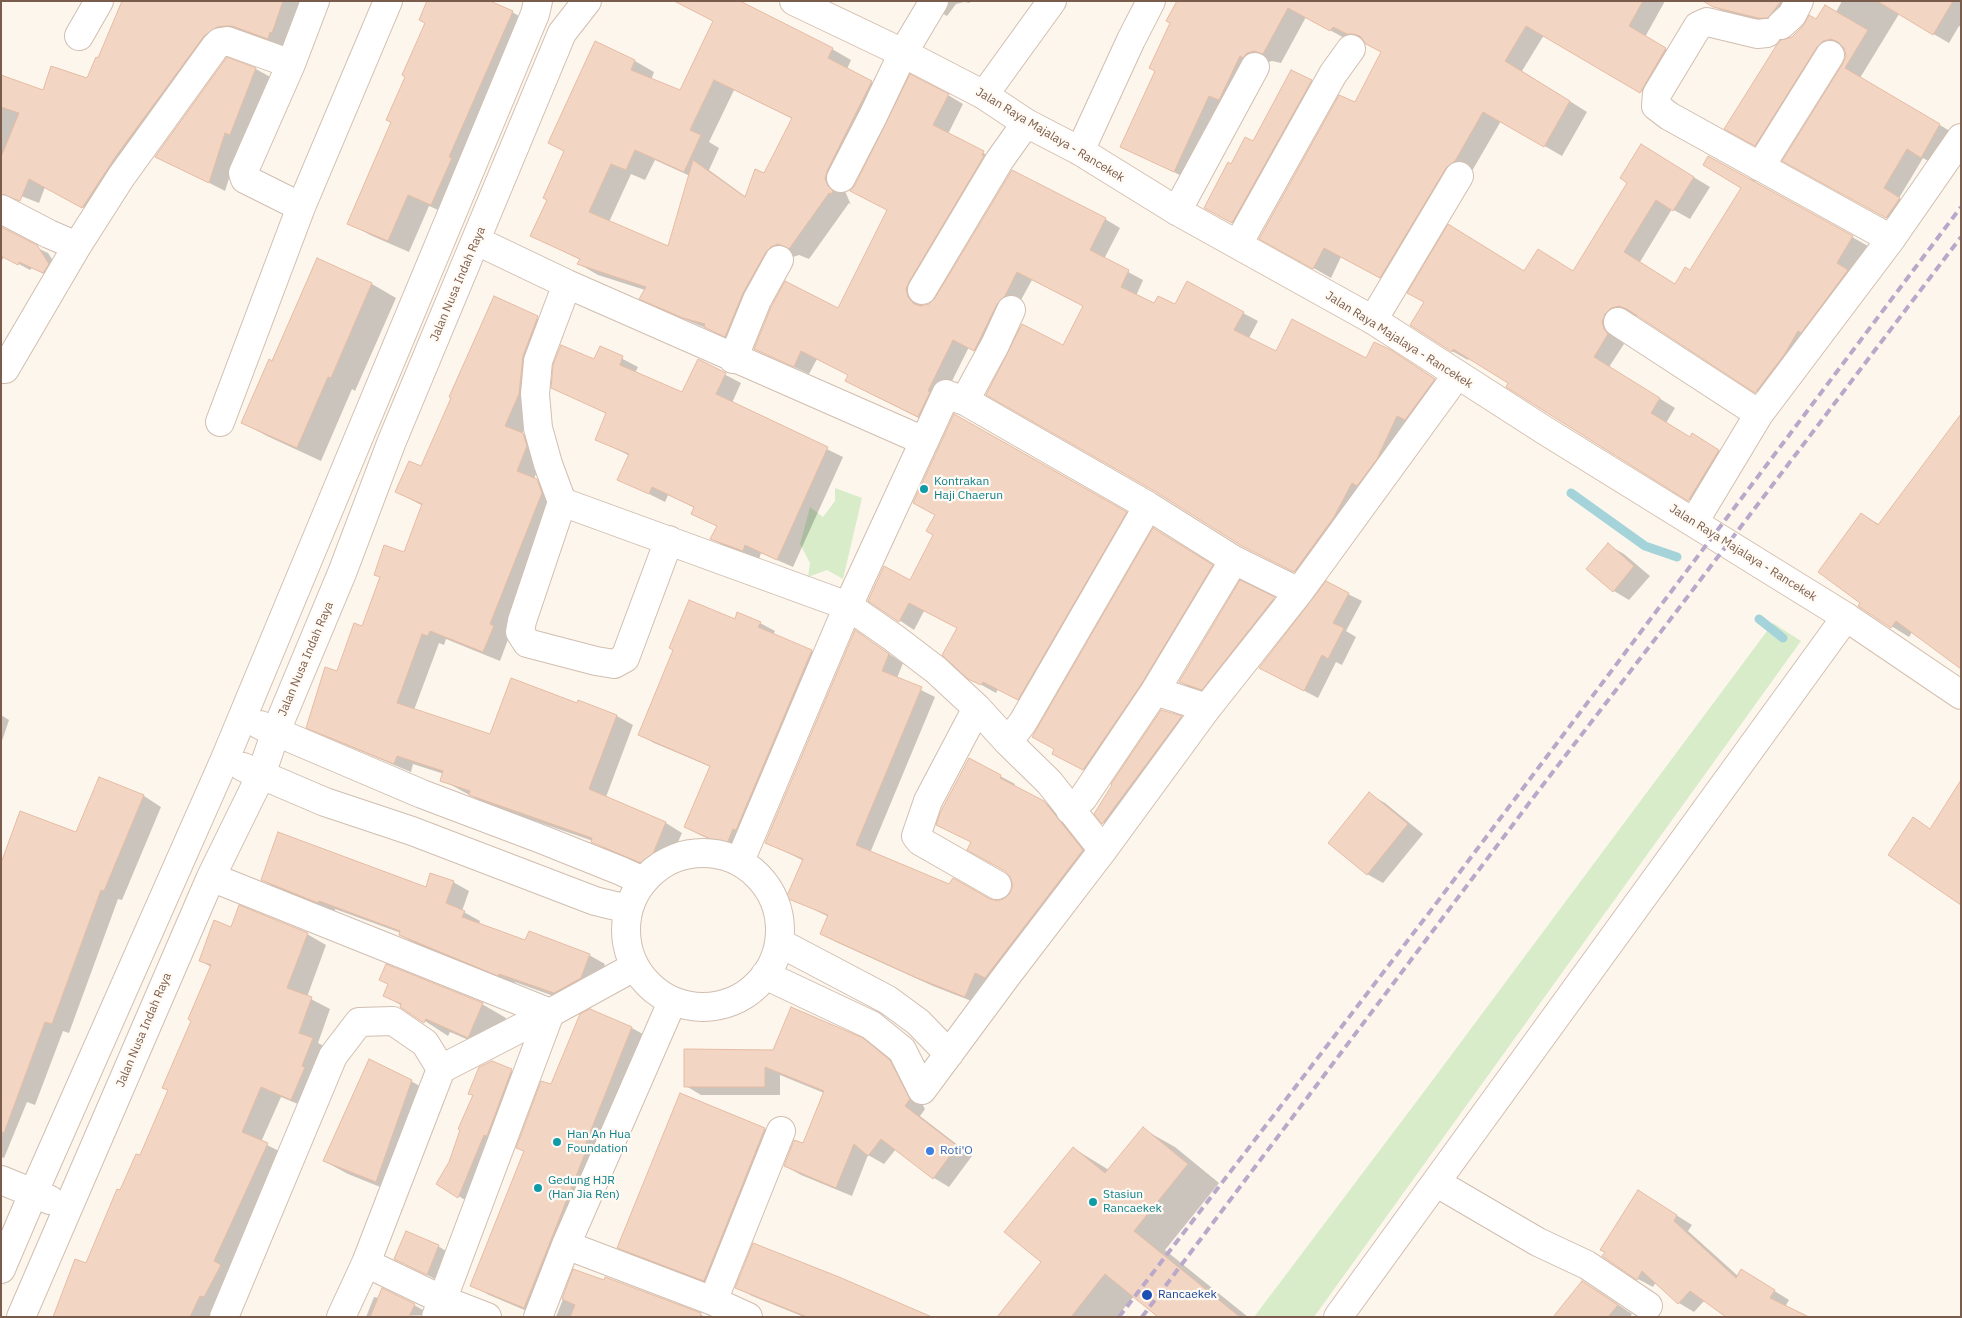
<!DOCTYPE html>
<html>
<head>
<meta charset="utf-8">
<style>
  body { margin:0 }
  #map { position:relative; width:1962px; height:1318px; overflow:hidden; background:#fdf6ec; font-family:"IBM Plex Sans",sans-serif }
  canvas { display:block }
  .frame { position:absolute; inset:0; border:2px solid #7a5c4d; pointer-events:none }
</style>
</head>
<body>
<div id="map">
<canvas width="1962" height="1318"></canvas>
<div class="frame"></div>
</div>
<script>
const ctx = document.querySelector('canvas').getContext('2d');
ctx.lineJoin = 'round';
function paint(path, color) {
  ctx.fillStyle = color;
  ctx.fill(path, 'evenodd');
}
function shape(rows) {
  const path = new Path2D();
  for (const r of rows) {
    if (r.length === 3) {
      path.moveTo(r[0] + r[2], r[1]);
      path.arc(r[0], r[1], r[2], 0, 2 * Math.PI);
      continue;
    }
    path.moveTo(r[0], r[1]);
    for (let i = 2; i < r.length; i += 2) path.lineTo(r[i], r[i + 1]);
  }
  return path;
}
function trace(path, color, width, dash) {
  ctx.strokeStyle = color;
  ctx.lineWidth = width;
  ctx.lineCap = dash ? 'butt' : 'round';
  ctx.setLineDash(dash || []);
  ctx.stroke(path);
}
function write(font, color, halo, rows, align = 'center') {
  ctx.font = font + ' "IBM Plex Sans",sans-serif';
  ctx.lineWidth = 4.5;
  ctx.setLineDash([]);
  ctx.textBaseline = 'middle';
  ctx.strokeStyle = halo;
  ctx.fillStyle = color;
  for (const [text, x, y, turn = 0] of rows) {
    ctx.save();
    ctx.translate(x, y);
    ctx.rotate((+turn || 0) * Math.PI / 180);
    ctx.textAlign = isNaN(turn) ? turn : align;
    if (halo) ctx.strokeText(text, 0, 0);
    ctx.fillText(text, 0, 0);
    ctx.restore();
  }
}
paint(shape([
  [835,488,862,498,843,579,827,570,808,577,810,563,800,544,810,507,823,517,835,501],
  [1773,623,1801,641,1314,1317,1254,1317,1426,1089]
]), '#d8ecc9');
paint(shape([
  [124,1,301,1,284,47,234,35,99,216,45,187,39,203,1,188,1,77,43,91,87,80,98,60],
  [919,1,970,1,970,3,964,2,956,4,947,16],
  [1178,1,1665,1,1645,37,1682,59,1658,101,1544,35,1522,71,1587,112,1562,156,1501,121,1472,171,1463,178,1397,287,1341,257,1331,278,1261,238,1355,104,1382,52,1366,43,1350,36,1348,40,1306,17,1281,63,1272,61,1265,63,1192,181,1121,146,1157,71],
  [1705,1,1789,1,1787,28,1734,18],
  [1842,1,1961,1,1961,27,1959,26,1949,43,1899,14,1860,78,1955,134,1937,166,1923,158,1899,198,1915,208,1903,227,1800,170,1844,64,1847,56,1845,48,1839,50,1771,154,1726,128,1792,38,1817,21,1836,12],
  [512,12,533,24,452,216,429,206,409,252,370,235,349,223,393,122,406,76],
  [714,22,832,49,851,60,847,69,891,93,846,182,845,191,851,205,849,203,809,259,799,255,790,258,745,347,713,331,660,309,641,298,645,290,598,275,579,264,581,260,532,236,548,199,565,152,550,143,596,43,635,61,654,72,651,80,680,92],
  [734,90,793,119,764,175,746,197,709,170,719,148,709,142],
  [655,160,690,176,669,248,609,222,631,174,645,180],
  [227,59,256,69,272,78,246,143,241,141,225,191,157,156],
  [1311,81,1327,90,1248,232,1205,207,1232,165],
  [948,95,963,104,948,134,998,161,921,298,923,306,930,305,1105,219,1120,228,1104,259,1143,280,1136,296,1155,305,1243,313,1258,321,1249,338,1276,352,1366,360,1407,361,1449,388,1310,580,1242,545,1063,347,1084,306,1032,280,989,358,969,347,942,401,933,425,861,389,849,375,817,359,809,374,755,349,838,310],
  [1657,155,1710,187,1690,219,1672,209,1640,262,1676,285,1690,272,1852,237,1868,246,1772,401,1640,316,1628,316,1620,339,1624,344,1609,367,1675,408,1666,423,1690,438,1708,444,1734,460,1705,509,1508,386,1510,382,1469,357,1468,360,1452,351,1412,325,1525,272,1574,273],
  [1,231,48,253,60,271,55,279,32,268,30,270,4,256,1,263],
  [317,260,372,284,396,298,355,391,352,389,321,461,267,436,243,423,273,362],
  [494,298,554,327,535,404,522,434,539,444,543,456,534,479,553,490,558,503,506,634,509,637,500,661,446,639,444,645,439,643,414,710,491,735,578,705,579,702,617,716,633,725,606,797,666,823,682,833,664,874,608,851,593,841,486,804,442,780,444,774,413,764,411,772,324,736,307,727,405,553,423,506,397,492,422,468],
  [600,347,638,367,635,373,683,394,699,361,741,383,732,403,843,457,793,567,761,553,759,559,728,548,712,539,718,527,709,522,695,508,668,495,665,502,619,479,630,456,596,439,607,414,553,387,595,360],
  [955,416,1141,521,1033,708,998,689,996,693,969,678,958,628,924,611,914,630,869,600,910,582,935,534,936,515],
  [1961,416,1961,670,1961,668,1912,632,1909,637,1859,606,1862,602,1862,514,1880,525],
  [1168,538,1226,574,1098,777,1068,761],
  [1608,545,1624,554,1650,576,1629,600,1614,591],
  [1240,582,1290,608,1218,698,1196,691,1180,682],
  [1348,594,1362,601,1346,631,1356,637,1342,665,1336,662,1318,698,1274,675],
  [760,623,775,631,773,635,812,651,826,660,741,853,700,835,685,827,711,767,654,743,640,735],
  [855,632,903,663,897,678,935,697,870,853,950,886,989,900,998,902,1006,899,1011,894,1014,885,1011,876,1006,871,969,850,1000,776,1015,784,1014,786,1058,810,1097,859,979,1004,933,986,836,942,822,934,829,917,788,897,804,861,766,842],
  [1162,711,1181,717,1197,726,1119,832,1103,823,1096,814],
  [1,715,9,720,2,741,1,741],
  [100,778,144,796,161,807,122,900,118,899,69,1033,63,1031,35,1105,27,1102,4,1158,1,1157,1,867,77,834],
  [1369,794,1385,803,1423,834,1383,883,1367,874],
  [262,880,426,888,453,882,469,891,462,911,480,921,479,924,526,942,589,955,605,964,596,987,570,1002,515,982,515,984,416,944,400,935,401,933,335,909,335,911,278,889],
  [232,928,307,934,326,945,307,997,330,1009,318,1043,331,1050,310,1109,281,1097,261,1142,287,1155,214,1317,177,1317,86,1265,121,1192,140,1157,169,1090,211,967,201,961],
  [385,995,482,1004,506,1018,492,1050,450,1032,448,1036],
  [590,1011,632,1028,650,1038,541,1317,489,1295,471,1285],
  [862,1039,878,1049,905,1070,925,1109,920,1116,972,1156,949,1187,934,1178,896,1149,884,1164,868,1155,852,1196,801,1175,785,1166,803,1145,824,1093,780,1075,780,1095,701,1095,686,1086,774,1051],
  [492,1062,526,1078,473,1205,438,1183,450,1163],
  [411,1081,435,1095,400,1195,348,1174,324,1161],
  [681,1094,765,1129,781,1138,720,1289,634,1256,618,1247],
  [1143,1129,1175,1147,1219,1183,1165,1250,1248,1317,1160,1317,1134,1296,1117,1317,1013,1317,1043,1261,1073,1148,1109,1170],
  [1654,1201,1692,1225,1688,1231,1738,1276,1757,1280,1789,1300,1785,1307,1705,1300,1694,1312,1679,1303,1656,1282,1653,1287,1638,1279],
  [438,1246,454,1256,443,1283,395,1259],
  [574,1271,700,1314,705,1317,556,1317],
  [1583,1282,1598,1291,1632,1314,1630,1317,1555,1317],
  [737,1287,920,1317,804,1317,752,1296],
  [374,1297,414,1305,432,1315,366,1317]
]), '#0003');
trace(shape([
  [1571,493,1645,546,1677,557],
  [1759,619,1783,638]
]), '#a5d3da', 9);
const building = shape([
  [122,1,283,1,272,33,270,32,268,39,232,26,225,26,217,27,204,36,116,156,82,208,29,179,20,201,1,194,1,157,19,113,1,107,1,75,43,90,51,66,87,78,96,57,98,58,122,1],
  [427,1,490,1,513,11,449,157,452,158,431,205,408,195,388,241,347,224,391,122,386,120,405,77,402,75,425,23,419,20,427,1],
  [674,1,740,1,833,48,828,58,872,81,827,171,825,179,828,186,833,191,831,194,829,193,789,249,778,244,771,247,766,252,743,293,725,337,704,327,705,324,683,318,639,299,646,287,577,264,580,259,530,236,547,200,543,198,564,151,548,143,595,41,635,60,631,70,680,90,713,21,674,1],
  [714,80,792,118,764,173,755,169,745,197,693,160,668,246,589,212,611,164,626,170,635,150,684,172,701,135,690,130,714,80],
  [1177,1,1643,1,1629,26,1666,48,1640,93,1526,26,1505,61,1570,101,1544,147,1483,112,1455,161,1446,168,1380,278,1324,248,1313,269,1259,239,1339,95,1355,102,1381,52,1366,44,1360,36,1353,34,1347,34,1333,27,1330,31,1288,8,1263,54,1254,51,1247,53,1243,58,1240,56,1219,100,1209,96,1174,172,1120,147,1155,71,1149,68,1170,23,1166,21,1177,1],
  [1703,1,1781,1,1768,18,1758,18,1713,7,1703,1],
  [1877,1,1953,1,1933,35,1877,1],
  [1825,5,1868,30,1845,68,1940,124,1921,158,1907,149,1884,188,1900,198,1886,218,1782,161,1843,63,1846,56,1844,48,1838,42,1831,39,1823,41,1817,47,1755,146,1724,129,1776,46,1781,40,1792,37,1803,26,1809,15,1816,19,1825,5],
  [227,57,256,68,230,135,225,133,209,183,155,157,227,57],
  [1291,70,1312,80,1232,223,1204,208,1228,162,1231,164,1245,137,1253,141,1291,70],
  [910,74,949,94,933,125,984,151,982,155,984,156,909,282,906,289,908,297,914,304,921,306,929,304,935,298,1012,170,1106,218,1090,250,1129,270,1121,287,1154,303,1158,296,1175,304,1187,281,1244,312,1234,330,1276,351,1292,319,1366,358,1374,342,1391,350,1435,379,1405,420,1397,416,1377,459,1357,486,1352,483,1334,517,1294,572,1242,546,1156,492,986,395,1022,324,1063,345,1083,306,1017,272,1005,296,997,304,974,351,953,340,928,391,930,392,918,417,845,381,848,375,801,351,794,367,754,349,771,307,785,281,838,308,887,210,850,191,855,185,910,74],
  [1641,144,1694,177,1673,211,1656,200,1624,252,1675,284,1685,267,1690,270,1741,188,1703,165,1708,156,1853,236,1837,263,1848,270,1801,333,1798,331,1784,355,1755,393,1627,309,1619,306,1611,308,1605,314,1602,322,1604,329,1608,334,1594,357,1660,398,1651,413,1690,437,1692,433,1719,450,1688,501,1506,387,1508,383,1453,349,1452,352,1410,325,1424,302,1407,293,1448,224,1524,271,1538,249,1573,271,1627,183,1620,178,1641,144],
  [1,227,37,245,49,264,43,273,19,262,18,265,1,256,1,227],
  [317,258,372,283,331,378,328,377,297,448,241,423,269,359,272,361,317,258],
  [494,296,538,316,523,356,519,394,505,426,523,433,527,446,517,471,537,479,542,493,490,624,494,626,483,652,430,631,428,636,422,634,397,703,490,734,511,678,577,703,578,700,617,715,589,789,666,822,648,866,591,842,592,838,469,795,470,791,440,781,443,771,397,756,394,764,306,728,325,667,337,671,354,623,362,626,380,577,374,575,384,545,404,552,422,504,395,492,409,461,421,466,451,398,449,397,494,296],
  [561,345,594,359,600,346,623,356,620,365,682,392,698,359,726,373,716,394,828,447,777,560,745,545,743,551,710,539,717,526,691,514,694,507,652,487,649,494,617,480,629,454,595,440,606,413,551,388,553,365,561,345],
  [954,414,1127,512,1018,700,983,682,981,685,968,679,942,655,957,628,909,603,899,622,868,601,884,566,910,580,933,535,926,531,935,515,913,503,954,414],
  [1961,414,1961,669,1896,621,1891,628,1858,606,1860,603,1818,572,1861,513,1878,525,1961,414],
  [1153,528,1213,565,1142,683,1083,770,1052,754,1054,749,1032,737,1153,528],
  [1608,543,1634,566,1613,592,1586,569,1608,543],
  [1240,580,1275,597,1202,690,1179,682,1240,580],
  [1326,581,1349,593,1333,623,1344,628,1328,659,1322,655,1304,691,1259,668,1326,581],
  [689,600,735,619,737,612,761,622,758,627,812,650,736,830,733,829,726,846,684,827,710,766,638,735,673,650,669,648,689,600],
  [855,630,889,654,882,671,922,687,856,845,949,884,953,878,990,899,998,901,1005,898,1010,893,1013,885,1010,877,1005,871,967,850,971,842,936,825,940,813,969,758,1001,775,1000,778,1044,801,1083,850,985,978,975,973,965,997,917,978,820,934,828,915,786,898,803,859,765,843,855,630],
  [1161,710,1182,716,1102,824,1094,814,1112,785,1111,784,1161,710],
  [99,777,144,795,104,891,101,890,52,1024,45,1022,4,1133,1,1132,1,863,20,811,76,832,99,777],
  [1961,780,1961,905,1888,855,1913,817,1930,829,1961,780],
  [1369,792,1408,824,1367,875,1328,843,1369,792],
  [278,832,426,887,430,873,454,881,446,903,465,911,462,917,525,940,529,931,590,954,581,978,554,993,499,974,498,976,399,935,400,931,319,901,318,903,261,880,278,832],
  [239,905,308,933,287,988,312,997,299,1033,313,1038,302,1066,305,1067,291,1100,261,1087,242,1132,268,1143,214,1261,221,1265,204,1297,200,1296,190,1317,53,1317,75,1259,86,1263,117,1189,120,1190,136,1154,140,1155,168,1090,162,1088,191,1021,188,1019,211,965,199,961,214,920,231,927,239,905],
  [386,964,483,1003,468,1038,426,1019,424,1023,400,1007,401,1004,383,996,388,984,379,980,386,964],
  [791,1007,863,1038,890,1060,910,1099,905,1106,957,1146,933,1179,881,1139,868,1156,854,1144,836,1188,784,1166,794,1140,803,1143,824,1091,765,1067,765,1087,684,1087,684,1049,773,1050,791,1007],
  [590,1009,632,1027,585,1145,588,1146,524,1308,470,1286,524,1151,516,1148,541,1081,551,1084,580,1014,590,1009],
  [369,1059,412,1080,376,1182,323,1161,369,1059],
  [492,1061,512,1069,487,1136,484,1135,458,1198,436,1184,449,1162,460,1130,458,1129,473,1095,468,1094,479,1067,492,1061],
  [680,1093,765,1128,704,1281,617,1248,680,1093],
  [1143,1127,1188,1164,1134,1231,1240,1317,1158,1317,1105,1274,1071,1317,997,1317,1041,1262,1004,1232,1073,1147,1105,1173,1143,1127],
  [1638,1190,1677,1215,1674,1221,1736,1278,1741,1269,1775,1290,1770,1298,1809,1317,1726,1317,1690,1291,1678,1304,1642,1271,1637,1280,1602,1256,1605,1252,1600,1250,1638,1190],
  [406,1231,439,1245,427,1275,394,1259,406,1231],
  [753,1243,839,1277,932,1317,807,1317,735,1288,753,1243],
  [573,1269,604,1280,605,1277,701,1313,700,1317,570,1317,575,1305,562,1299,573,1269],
  [1582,1281,1618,1305,1608,1317,1553,1317,1582,1281],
  [382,1288,415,1304,409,1317,370,1317,382,1288]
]);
paint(building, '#f3d5c3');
trace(building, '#e6bba3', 1);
const street = shape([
  [1781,25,1792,15,1799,1],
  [1767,33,1757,34,1707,22,1698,26,1657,94,1656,106,1669,116,1891,239],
  [79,36,99,1],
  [984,95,1052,1],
  [1080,151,1131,40,1151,1],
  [1760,167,1830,55],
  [841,178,873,116,903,53,934,1],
  [301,207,245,179,243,173,291,64,315,1],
  [1,209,49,234,77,246],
  [1177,211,1255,67],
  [477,241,567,284,924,441],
  [1238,244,1333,74,1351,49],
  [567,284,538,361,535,394,538,428,548,464,562,502,522,621,520,632,527,643,596,661,614,664,625,658,669,540],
  [922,290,999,161,1026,123],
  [1373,320,1459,176],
  [1618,322,1759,414],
  [733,359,757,300,779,260],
  [1,369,5,369,77,246,121,177,215,47,220,42,227,41,291,64],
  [967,402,970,391,995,345,1011,310],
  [220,422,301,207,388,1],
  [562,502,848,606,894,638,936,670,977,708,1008,742,1049,782,1103,850],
  [1694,522,1759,414,1891,239,1961,138],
  [1155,691,1234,560],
  [977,708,928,801,916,836,920,841,997,885],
  [260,725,422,794,541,839,621,871,643,881],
  [1008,742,1023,722,1148,506],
  [243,767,325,802,412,831,595,901,628,909],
  [1070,810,1083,798,1155,691,1207,708],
  [703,930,77],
  [740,861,848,606,946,394,967,402,1148,506,1234,560,1299,592],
  [211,877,550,1013,436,1317],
  [780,943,888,1000,918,1022,949,1054],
  [765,975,871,1025,902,1050,922,1090,1008,974,1103,850,1207,708,1299,592,1457,375],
  [1,1180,50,1200],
  [1437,1183,1538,1242,1587,1265,1648,1306],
  [566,1245,713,1301,748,1317],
  [366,1263,443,1300,487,1317],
  [1,1269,33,1194,225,759,535,14,538,1],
  [713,1301,781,1131],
  [21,1317,211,877,261,775,276,731,342,573,392,441,562,33,587,1],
  [224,1317,333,1056,359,1022,393,1021,425,1043,441,1069],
  [341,1317,366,1263,441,1069,550,1013,634,967],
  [538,1317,566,1245,672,1002],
  [1338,1317,1846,617]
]);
const secondary = shape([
  [794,1,903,53,984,95,1026,123,1080,151,1177,211,1373,320,1544,430,1846,617,1961,695]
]);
trace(street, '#d1beb0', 30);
trace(secondary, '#d6c0b0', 30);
trace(street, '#fff', 28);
trace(secondary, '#fff', 28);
trace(shape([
  [1119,1317,1435,905,1961,207],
  [1142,1317,1539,790,1676,612,1961,237]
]), '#b9a8c9', 4, [8, 5]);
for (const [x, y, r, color] of [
  [924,489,5,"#0f9aa8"],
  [557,1142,5,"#0f9aa8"],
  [930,1151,5,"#3f7fe0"],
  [538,1188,5,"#0f9aa8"],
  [1093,1202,5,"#0f9aa8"],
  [1147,1295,6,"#1a4fb4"]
]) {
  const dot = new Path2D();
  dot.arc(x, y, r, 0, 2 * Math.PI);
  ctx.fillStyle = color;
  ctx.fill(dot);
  trace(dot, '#fffaf3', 2);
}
write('12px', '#7a5c4d', '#fffaf3', [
  ["Jalan Raya Majalaya - Rancekek",1050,135,31],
  ["Jalan Nusa Indah Raya",458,284,-67],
  ["Jalan Raya Majalaya - Rancekek",1399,340,32],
  ["Jalan Raya Majalaya - Rancekek",1743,553,32],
  ["Jalan Nusa Indah Raya",306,659,-67],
  ["Jalan Nusa Indah Raya",144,1030,-67]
]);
write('12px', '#0d838f', '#fffaf3', [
  ["Kontrakan",934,482],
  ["Haji Chaerun",934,496],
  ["Han An Hua",567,1135],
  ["Foundation",567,1149],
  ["Gedung HJR",548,1181],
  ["(Han Jia Ren)",548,1195],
  ["Stasiun",1103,1195],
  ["Rancaekek",1103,1209]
], 'left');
write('12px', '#366cbe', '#fffaf3', [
  ["Roti'O",940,1151]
], 'left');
write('12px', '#164399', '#fffaf3', [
  ["Rancaekek",1158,1295]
], 'left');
</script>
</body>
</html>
